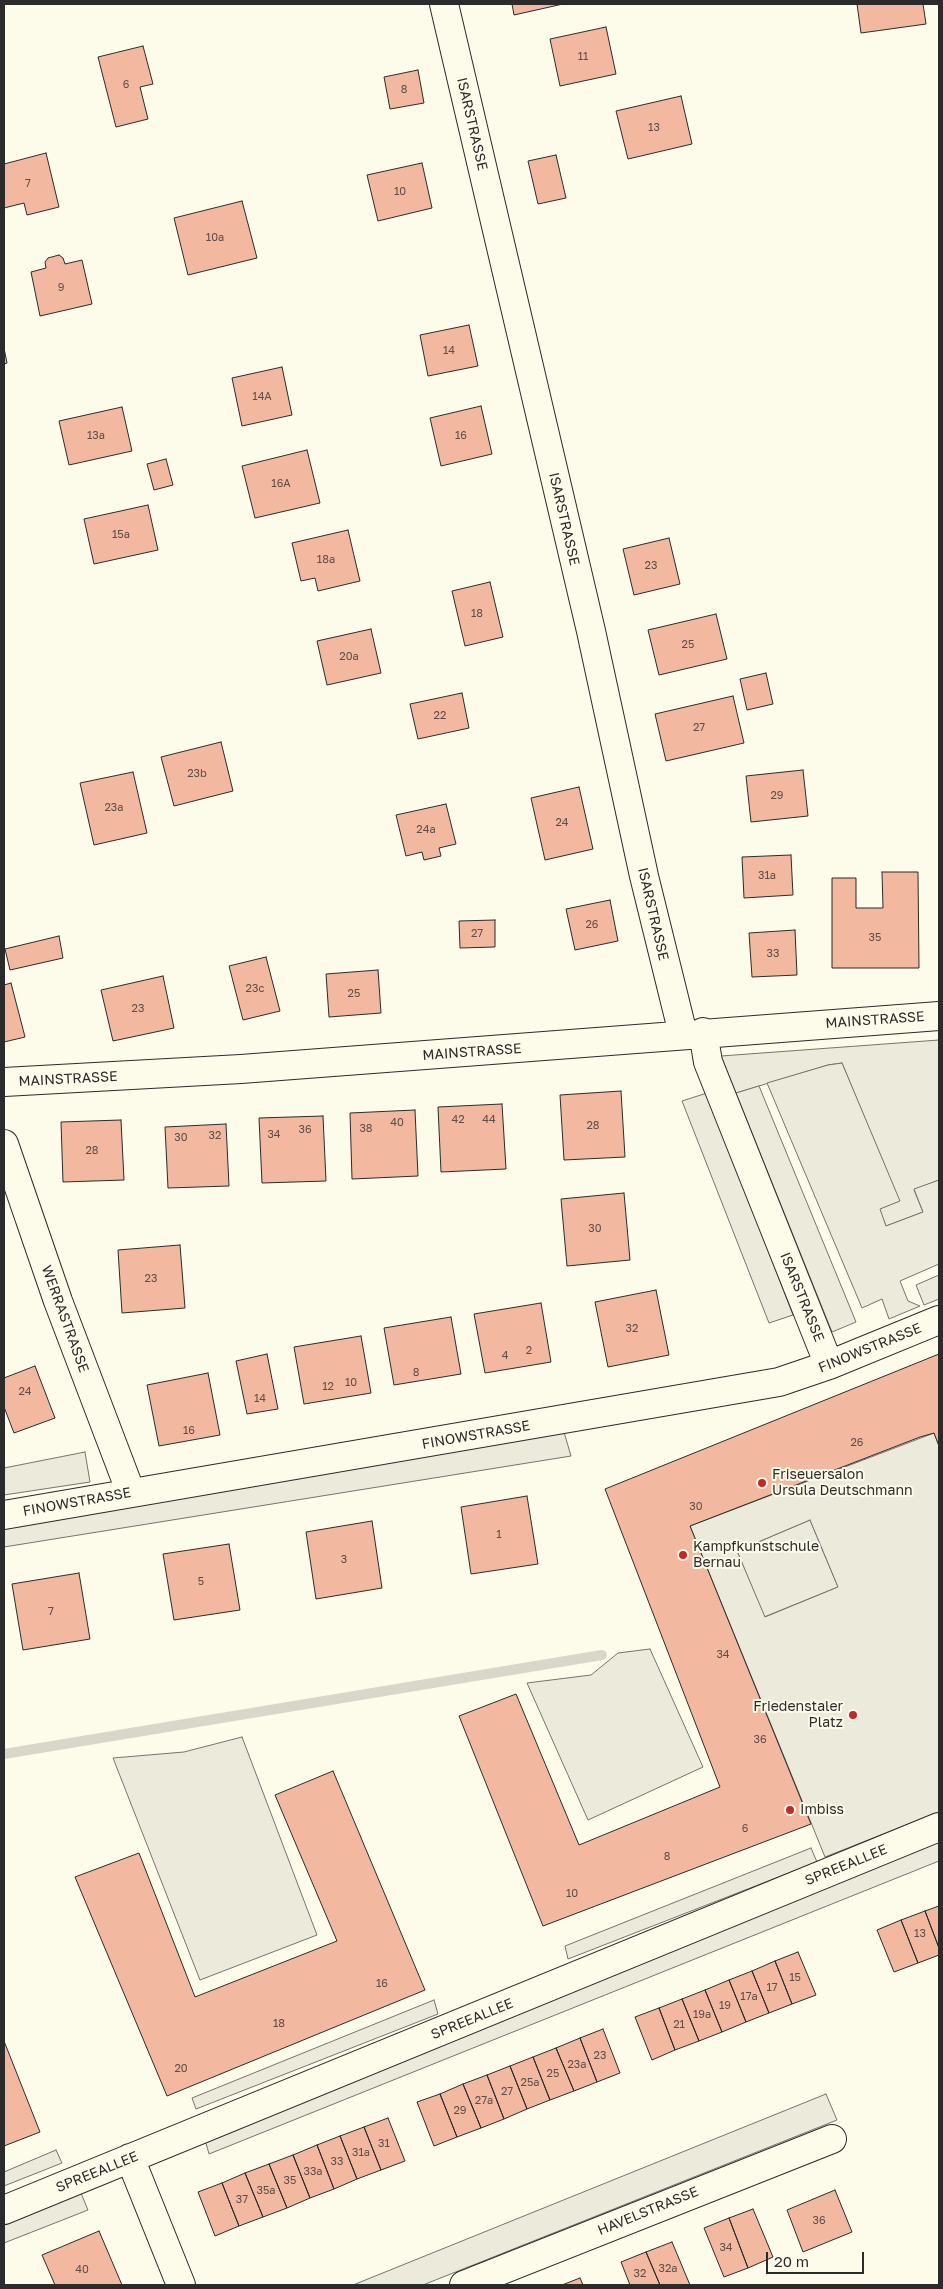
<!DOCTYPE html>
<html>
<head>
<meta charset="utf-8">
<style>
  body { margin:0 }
  #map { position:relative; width:943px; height:2289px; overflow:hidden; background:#fdfbea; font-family:"Golos Text",sans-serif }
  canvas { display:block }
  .frame { position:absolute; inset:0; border:5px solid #2b2b2b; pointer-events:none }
  .scale { position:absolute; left:766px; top:2252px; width:98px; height:22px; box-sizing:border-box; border:2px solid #2b2b2b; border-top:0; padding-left:6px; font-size:15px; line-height:18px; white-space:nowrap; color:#2b2b2b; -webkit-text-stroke:4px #fdfbea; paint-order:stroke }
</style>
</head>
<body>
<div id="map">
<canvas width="943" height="2289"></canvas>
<div class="frame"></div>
<div class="scale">20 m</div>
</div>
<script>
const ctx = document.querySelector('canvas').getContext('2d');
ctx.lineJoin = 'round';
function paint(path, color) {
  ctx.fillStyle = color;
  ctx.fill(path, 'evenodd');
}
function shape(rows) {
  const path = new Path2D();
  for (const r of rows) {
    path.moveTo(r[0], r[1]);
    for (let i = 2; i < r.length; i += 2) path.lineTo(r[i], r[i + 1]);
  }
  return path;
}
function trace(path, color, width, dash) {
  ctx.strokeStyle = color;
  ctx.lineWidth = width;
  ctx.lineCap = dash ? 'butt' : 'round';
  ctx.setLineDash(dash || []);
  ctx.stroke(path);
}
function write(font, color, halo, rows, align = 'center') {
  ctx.font = font + ' "Golos Text",sans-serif';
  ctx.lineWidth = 4;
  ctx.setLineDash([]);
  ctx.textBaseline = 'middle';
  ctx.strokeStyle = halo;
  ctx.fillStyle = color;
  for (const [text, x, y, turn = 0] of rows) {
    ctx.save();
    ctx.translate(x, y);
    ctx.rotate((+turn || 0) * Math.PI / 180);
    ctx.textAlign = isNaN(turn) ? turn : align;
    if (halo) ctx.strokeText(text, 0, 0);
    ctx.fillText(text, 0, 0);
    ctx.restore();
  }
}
const green = shape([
  [939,1040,939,1180,914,1190,923,1212,886,1226,879,1209,899,1201,842,1063,828,1065,736,1093,721,1056,939,1040],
  [810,1520,838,1587,764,1617,737,1551,810,1520],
  [650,1649,703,1767,588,1820,527,1683,591,1675,618,1653,650,1649],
  [242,1737,317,1935,200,1980,113,1758,184,1752,242,1737]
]);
paint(green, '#ecebdb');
trace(green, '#74746e', 1);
const parking = shape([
  [842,1063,900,1201,880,1209,886,1226,923,1212,914,1189,939,1180,939,1264,900,1281,908,1301,920,1306,889,1319,882,1299,862,1308,767,1083,828,1065,842,1063],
  [759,1086,856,1322,832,1332,736,1093,759,1086],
  [707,1093,793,1315,769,1323,682,1101,707,1093],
  [939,1275,939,1299,924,1305,916,1285,939,1275],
  [564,1432,571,1456,4,1547,4,1523,564,1432],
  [934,1433,939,1446,939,1812,825,1857,690,1526,934,1433],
  [810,1520,838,1587,765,1617,737,1551,810,1520],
  [85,1452,90,1482,4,1495,4,1468,85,1452],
  [939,1836,939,1861,209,2154,204,2136,939,1836],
  [811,1848,817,1862,568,1959,565,1946,811,1848],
  [434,2000,438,2014,196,2109,192,2098,434,2000],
  [826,2094,837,2120,423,2285,353,2285,826,2094],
  [56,2150,62,2163,4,2186,4,2172,56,2150],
  [78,2186,88,2210,4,2243,4,2216,78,2186]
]);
paint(parking, '#eceadb');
trace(parking, '#74746e', 1);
trace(shape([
  [4,1754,602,1655]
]), '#d8d7c9', 10);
const building = shape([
  [512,4,563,4,514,15,512,4],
  [857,4,923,4,926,24,861,33,857,4],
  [606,27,616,74,560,86,550,39,606,27],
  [143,46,153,84,140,87,148,119,116,127,98,57,143,46],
  [418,70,424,103,390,109,384,77,418,70],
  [681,96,692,144,628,159,616,111,681,96],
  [46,153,59,207,27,215,24,203,4,208,4,164,46,153],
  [556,155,566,198,538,204,528,161,556,155],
  [422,163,432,208,378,221,367,175,422,163],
  [242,201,257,258,188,275,174,218,242,201],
  [59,255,63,258,65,264,82,260,92,304,40,316,31,272,46,268,45,262,48,258,59,255],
  [469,325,478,366,428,376,420,335,469,325],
  [4,348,7,363,4,364,4,348],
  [282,367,292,415,242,426,232,378,282,367],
  [481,406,492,454,441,466,430,418,481,406],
  [122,407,132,451,69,465,59,421,122,407],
  [307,450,320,503,255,518,242,466,307,450],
  [166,459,173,485,154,490,147,464,166,459],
  [148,505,158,550,94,564,84,519,148,505],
  [348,530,360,581,318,591,315,578,301,581,292,543,348,530],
  [669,538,680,584,634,595,623,549,669,538],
  [490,582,503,637,465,646,452,591,490,582],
  [716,614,727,659,659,675,648,630,716,614],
  [371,629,381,673,327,685,317,641,371,629],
  [766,673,773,704,747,710,740,679,766,673],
  [462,693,469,728,418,739,410,704,462,693],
  [733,696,744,743,666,761,655,714,733,696],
  [221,742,233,791,174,806,161,757,221,742],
  [803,770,808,816,751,822,746,776,803,770],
  [133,772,147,833,94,845,80,783,133,772],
  [579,787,593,849,545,860,531,798,579,787],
  [446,804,456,844,439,848,441,856,424,860,422,852,406,856,396,815,446,804],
  [791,855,793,895,744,898,742,857,791,855],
  [882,872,918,872,919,968,832,968,832,878,856,878,856,908,883,908,882,872],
  [610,900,618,941,575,950,566,909,610,900],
  [495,920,495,947,460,948,459,921,495,920],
  [795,930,797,975,752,977,749,933,795,930],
  [59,936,63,958,10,970,5,949,59,936],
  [266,957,280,1011,243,1020,229,966,266,957],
  [378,970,381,1013,329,1017,326,974,378,970],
  [163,976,174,1028,113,1041,101,990,163,976],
  [11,983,25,1037,4,1042,4,985,11,983],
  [621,1091,625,1157,564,1160,560,1095,621,1091],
  [502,1104,506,1169,441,1172,438,1107,502,1104],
  [415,1110,418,1176,352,1179,350,1113,415,1110],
  [323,1116,326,1181,262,1183,259,1118,323,1116],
  [121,1120,124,1180,63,1182,61,1122,121,1120],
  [226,1124,229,1186,168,1188,165,1127,226,1124],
  [624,1193,630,1260,567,1266,561,1199,624,1193],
  [180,1245,185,1308,122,1313,118,1250,180,1245],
  [656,1290,669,1355,608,1367,595,1302,656,1290],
  [541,1303,551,1362,485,1373,474,1314,541,1303],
  [451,1317,461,1374,394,1385,384,1328,451,1317],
  [361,1336,371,1393,304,1404,294,1347,361,1336],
  [267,1354,278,1409,247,1414,236,1361,267,1354],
  [939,1354,939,1446,934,1433,920,1437,690,1526,811,1824,543,1926,459,1716,516,1694,579,1845,720,1787,605,1489,939,1354],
  [35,1366,55,1418,14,1433,4,1407,4,1378,35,1366],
  [208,1373,220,1435,159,1446,147,1385,208,1373],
  [527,1496,538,1564,471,1574,461,1507,527,1496],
  [372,1521,382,1588,316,1599,306,1532,372,1521],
  [229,1544,240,1610,174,1620,163,1554,229,1544],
  [79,1573,90,1639,23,1650,12,1584,79,1573],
  [333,1771,425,1990,167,2096,75,1877,139,1853,195,1997,337,1941,275,1795,333,1771],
  [939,1906,939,1948,925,1911,939,1906],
  [925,1911,939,1948,939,1955,918,1963,901,1920,925,1911],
  [901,1920,918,1963,894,1972,877,1930,901,1920],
  [798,1952,816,1995,792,2004,775,1961,798,1952],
  [775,1961,792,2004,769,2013,752,1971,775,1961],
  [752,1971,769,2013,746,2022,729,1980,752,1971],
  [729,1980,746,2022,722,2032,705,1990,729,1980],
  [705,1990,722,2032,699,2041,682,1999,705,1990],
  [682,1999,699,2041,675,2050,659,2008,682,1999],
  [659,2008,675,2050,652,2060,635,2017,659,2008],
  [603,2029,620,2073,597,2082,580,2038,603,2029],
  [580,2038,597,2082,574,2091,556,2048,580,2038],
  [4,2041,40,2132,4,2146,4,2041],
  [556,2048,574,2091,550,2100,533,2057,556,2048],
  [533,2057,550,2100,527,2109,510,2066,533,2057],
  [510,2066,527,2109,504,2119,487,2075,510,2066],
  [487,2075,504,2119,481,2128,463,2084,487,2075],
  [463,2084,481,2128,457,2137,440,2094,463,2084],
  [440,2094,457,2137,434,2146,417,2102,440,2094],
  [388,2118,405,2161,381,2170,364,2127,388,2118],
  [364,2127,381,2170,357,2179,340,2136,364,2127],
  [340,2136,357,2179,334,2189,317,2145,340,2136],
  [317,2145,334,2189,310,2198,293,2155,317,2145],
  [293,2155,310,2198,287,2208,269,2164,293,2155],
  [269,2164,287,2208,263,2217,245,2173,269,2164],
  [245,2173,263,2217,239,2226,222,2183,245,2173],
  [222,2183,239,2226,215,2236,198,2192,222,2183],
  [835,2190,852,2232,803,2252,787,2210,835,2190],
  [753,2209,773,2257,748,2268,729,2218,753,2209],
  [729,2218,748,2268,724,2277,704,2228,729,2218],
  [99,2231,122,2285,55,2285,42,2255,99,2231],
  [672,2242,690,2285,660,2285,646,2252,672,2242],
  [646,2252,660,2285,630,2285,621,2262,646,2252],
  [580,2278,583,2285,562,2285,580,2278]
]);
paint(building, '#f2b8a0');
trace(building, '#2b2b2b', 1);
const minor = shape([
  [444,4,591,631,644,876,683,1034],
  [703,1032,708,1062,829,1365],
  [4,1082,241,1069,939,1016],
  [4,1144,58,1301,131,1493],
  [4,1515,779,1382,829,1365,939,1320],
  [130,2158,181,2285],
  [4,2210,939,1827],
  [464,2285,832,2139]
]);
trace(minor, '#2b2b2b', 30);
trace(minor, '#fdfbea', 28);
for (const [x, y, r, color] of [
  [762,1483,5,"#c62828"],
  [683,1555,5,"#c62828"],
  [853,1715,5,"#c62828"],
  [790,1810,5,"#c62828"]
]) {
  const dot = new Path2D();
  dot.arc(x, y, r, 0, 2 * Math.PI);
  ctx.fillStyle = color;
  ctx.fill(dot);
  trace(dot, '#fdfbea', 2);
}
write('11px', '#5d4e48', null, [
  ["11",583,57],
  ["6",126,85],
  ["8",404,90],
  ["13",654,128],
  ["7",28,184],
  ["10",400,192],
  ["10a",215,238],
  ["9",61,288],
  ["14",449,351],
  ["14A",262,397],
  ["13a",96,436],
  ["16",461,436],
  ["16A",281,484],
  ["15a",121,535],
  ["18a",326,560],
  ["23",651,566],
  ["18",477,614],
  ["25",688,645],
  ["20a",349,657],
  ["22",440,716],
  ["27",699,728],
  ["23b",197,774],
  ["29",777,796],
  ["23a",114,808],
  ["24",562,823],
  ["24a",426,830],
  ["31a",767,876],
  ["26",592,925],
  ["27",477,934],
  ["35",875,938],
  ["33",773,954],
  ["23c",255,989],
  ["25",354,994],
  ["23",138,1009],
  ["42",458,1120],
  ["44",489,1120],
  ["40",397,1123],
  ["28",593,1126],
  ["38",366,1129],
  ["36",305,1130],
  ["34",274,1135],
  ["32",215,1136],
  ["30",181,1138],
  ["28",92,1151],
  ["30",595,1229],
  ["23",151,1279],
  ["32",632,1329],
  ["2",529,1351],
  ["4",505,1356],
  ["8",416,1373],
  ["10",351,1383],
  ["12",328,1387],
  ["24",25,1392],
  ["14",260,1399],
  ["16",189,1431],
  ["26",857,1443],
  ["30",696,1507],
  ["1",499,1535],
  ["3",344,1560],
  ["5",201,1582],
  ["7",51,1612],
  ["34",723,1655],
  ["36",760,1740],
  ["6",745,1829],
  ["8",667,1857],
  ["10",572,1894],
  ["13",920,1934],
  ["15",795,1978],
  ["16",382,1984],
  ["17",772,1988],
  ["17a",749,1997],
  ["19",725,2006],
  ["19a",702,2015],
  ["18",279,2024],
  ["21",679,2025],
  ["23",600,2056],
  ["23a",577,2065],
  ["20",181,2069],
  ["25",553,2074],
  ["25a",530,2083],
  ["27",507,2092],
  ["27a",484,2101],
  ["29",460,2111],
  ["31",384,2144],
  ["31a",361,2153],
  ["33",337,2162],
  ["33a",313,2172],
  ["35",290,2181],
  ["35a",266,2191],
  ["37",242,2200],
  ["36",819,2221],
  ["34",726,2248],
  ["32a",668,2269],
  ["40",82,2270],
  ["32",640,2274]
]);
write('14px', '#2b2b2b', '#fdfbea', [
  ["ISARSTRASSE",472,124,77],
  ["ISARSTRASSE",564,519,77],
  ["ISARSTRASSE",653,914,77],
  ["MAINSTRASSE",875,1020,-4],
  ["MAINSTRASSE",472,1052,-4],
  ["MAINSTRASSE",68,1079,-3],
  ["ISARSTRASSE",802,1297,68],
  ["WERRASTRASSE",65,1319,70],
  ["FINOWSTRASSE",870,1348,-22],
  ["FINOWSTRASSE",476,1435,-10],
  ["FINOWSTRASSE",77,1502,-10],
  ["SPREEALLEE",846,1865,-22],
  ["SPREEALLEE",472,2019,-22],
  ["SPREEALLEE",97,2172,-22],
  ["HAVELSTRASSE",648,2211,-22]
]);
write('14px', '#2b2b2b', '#fdfbea', [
  ["Friseuersalon",772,1475],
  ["Ursula Deutschmann",772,1491],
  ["Kampfkunstschule",693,1547],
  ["Bernau",693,1563],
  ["Friedenstaler",843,1707,"right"],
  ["Platz",843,1723,"right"],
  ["Imbiss",800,1810]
], 'left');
</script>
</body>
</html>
